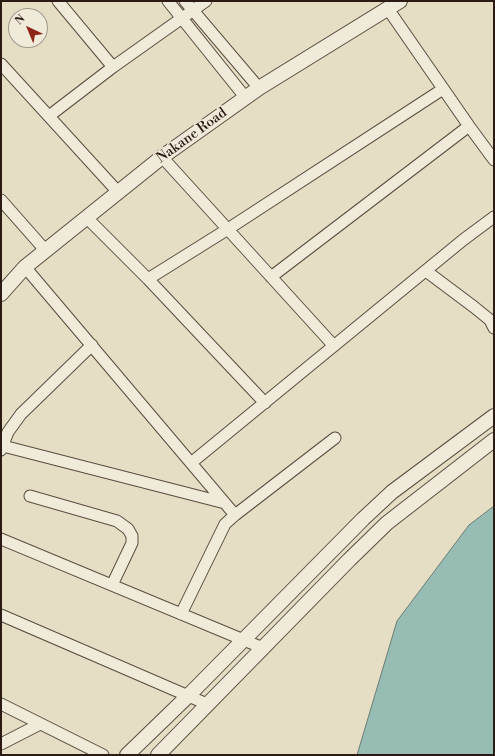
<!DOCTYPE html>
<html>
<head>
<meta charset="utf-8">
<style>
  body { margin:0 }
  #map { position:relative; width:495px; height:756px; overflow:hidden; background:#e6dec4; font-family:"Libre Bodoni",serif }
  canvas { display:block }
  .frame { position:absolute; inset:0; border:2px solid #2b1b14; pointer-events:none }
  .north { position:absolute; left:8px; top:8px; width:40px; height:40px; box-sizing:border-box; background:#efead9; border:1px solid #a1978a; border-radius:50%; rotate:316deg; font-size:11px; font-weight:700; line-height:16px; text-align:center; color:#2b1b14 }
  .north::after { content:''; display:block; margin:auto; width:14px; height:18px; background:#8f2418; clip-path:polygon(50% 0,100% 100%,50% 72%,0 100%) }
</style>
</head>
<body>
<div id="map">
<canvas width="495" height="756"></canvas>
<div class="frame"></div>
<div class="north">N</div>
</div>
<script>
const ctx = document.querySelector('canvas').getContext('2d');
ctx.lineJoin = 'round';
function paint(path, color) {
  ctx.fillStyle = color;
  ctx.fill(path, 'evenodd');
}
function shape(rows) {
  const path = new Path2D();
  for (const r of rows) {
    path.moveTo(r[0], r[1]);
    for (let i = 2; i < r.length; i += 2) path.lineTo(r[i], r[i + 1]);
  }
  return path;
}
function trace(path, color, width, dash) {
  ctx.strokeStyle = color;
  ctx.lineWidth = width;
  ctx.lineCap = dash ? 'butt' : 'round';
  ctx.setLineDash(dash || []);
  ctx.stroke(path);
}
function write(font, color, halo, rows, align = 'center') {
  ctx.font = font + ' "Libre Bodoni",serif';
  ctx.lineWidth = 3;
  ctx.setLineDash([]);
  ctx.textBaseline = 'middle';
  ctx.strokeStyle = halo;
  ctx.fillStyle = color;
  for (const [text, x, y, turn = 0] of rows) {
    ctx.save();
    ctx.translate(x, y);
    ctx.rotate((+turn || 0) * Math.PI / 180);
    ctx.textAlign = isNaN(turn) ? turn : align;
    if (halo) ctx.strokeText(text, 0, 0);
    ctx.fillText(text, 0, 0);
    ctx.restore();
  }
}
const water = shape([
  [494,506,494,755,357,755,397,621,469,525,494,506]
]);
paint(water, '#96bcb4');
trace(water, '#6b7c74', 1);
const minor = shape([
  [58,1,113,67],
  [168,1,245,97],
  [185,1,259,88],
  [388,9,469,126,494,160],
  [1,64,118,192],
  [49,116,113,67,206,1],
  [162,157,334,346],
  [1,200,46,251],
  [87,218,148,279,265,403],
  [25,267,235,515],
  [426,271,474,307,490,320,494,328],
  [271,277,469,126],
  [148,279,228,229,443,89],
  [3,446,225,503],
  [1,450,8,432,21,414,92,345],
  [191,463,463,240,494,217],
  [30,496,117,521,128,529,132,536,132,543,112,585],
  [1,539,263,648],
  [181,614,225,524,235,515,335,438],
  [1,615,207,704],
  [1,704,103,755],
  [1,744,40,724]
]);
const tertiary = shape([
  [1,294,25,267,162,157,259,88,400,1],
  [127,755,188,696,363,519,392,492,494,416],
  [158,755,349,560,387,523,494,440]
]);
trace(minor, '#5a4c40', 13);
trace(tertiary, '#5a4c40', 16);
trace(minor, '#efead9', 11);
trace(tertiary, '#efead9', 14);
write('14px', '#2b1b14', '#efead9', [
  ["Nakane Road",192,136,-36]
]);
</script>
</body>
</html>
